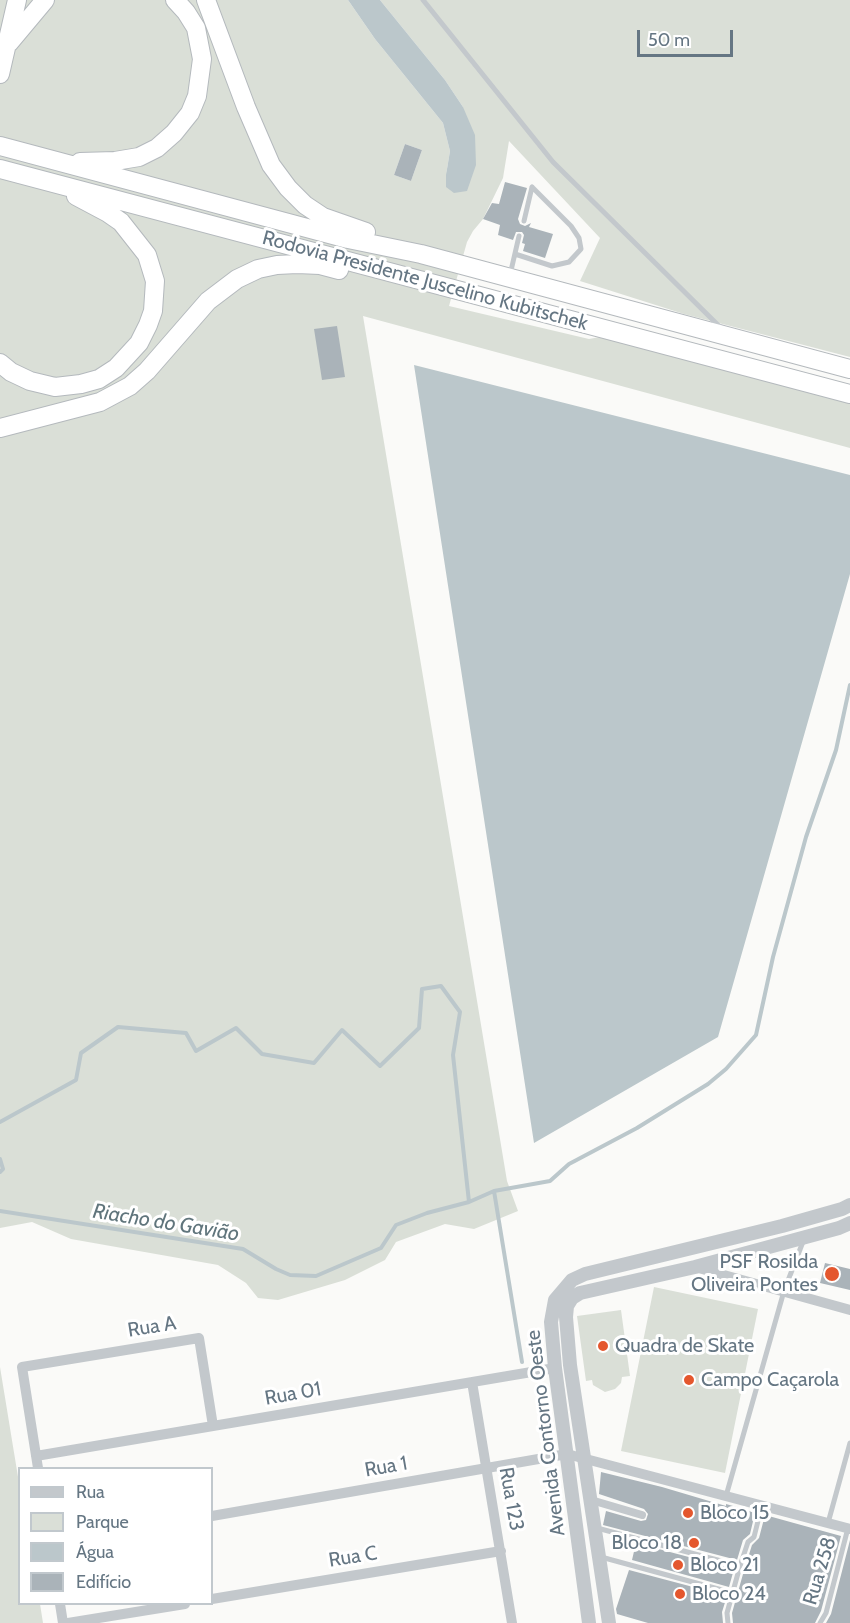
<!DOCTYPE html>
<html>
<head>
<meta charset="utf-8">
<style>
  body { margin:0 }
  #map { position:relative; width:850px; height:1623px; overflow:hidden; background:#fafaf8; font-family:Cabin,sans-serif }
  canvas { display:block }
  .legend { position:absolute; left:18px; top:1467px; width:195px; height:138px; box-sizing:border-box; background:#fff; border:2px solid #c1c8cd; margin:0; padding:8px 10px; list-style:none; font-size:18px; color:#657683 }
  .legend li { display:flex; align-items:center; gap:12px; height:30px }
  .legend b { width:30px; border:2px solid #c1c8cd }
  .scale { position:absolute; left:637px; top:30px; width:96px; height:27px; box-sizing:border-box; border:3px solid #657683; border-top:0; padding-left:8px; font-size:18px; line-height:21px; white-space:nowrap; color:#657683; -webkit-text-stroke:4px #fff; paint-order:stroke }
</style>
</head>
<body>
<div id="map">
<canvas width="850" height="1623"></canvas>
<ul class="legend">
<li><b style="height:8px;background:#c3c8cc"></b>Rua</li>
<li><b style="height:16px;background:#dadfd7"></b>Parque</li>
<li><b style="height:16px;background:#bbc7cb"></b>Água</li>
<li><b style="height:16px;background:#aab3b9"></b>Edifício</li>
</ul>
<div class="scale">50 m</div>
</div>
<script>
const ctx = document.querySelector('canvas').getContext('2d');
ctx.lineJoin = 'round';
function paint(path, color) {
  ctx.fillStyle = color;
  ctx.fill(path, 'evenodd');
}
function shape(rows) {
  const path = new Path2D();
  for (const r of rows) {
    path.moveTo(r[0], r[1]);
    for (let i = 2; i < r.length; i += 2) path.lineTo(r[i], r[i + 1]);
  }
  return path;
}
function trace(path, color, width, dash) {
  ctx.strokeStyle = color;
  ctx.lineWidth = width;
  ctx.lineCap = dash ? 'butt' : 'round';
  ctx.setLineDash(dash || []);
  ctx.stroke(path);
}
function write(font, color, halo, rows, align = 'center') {
  ctx.font = font + ' Cabin,sans-serif';
  ctx.lineWidth = 6;
  ctx.setLineDash([]);
  ctx.textBaseline = 'middle';
  ctx.strokeStyle = halo;
  ctx.fillStyle = color;
  for (const [text, x, y, turn = 0] of rows) {
    ctx.save();
    ctx.translate(x, y);
    ctx.rotate((+turn || 0) * Math.PI / 180);
    ctx.textAlign = isNaN(turn) ? turn : align;
    if (halo) ctx.strokeText(text, 0, 0);
    ctx.fillText(text, 0, 0);
    ctx.restore();
  }
}
paint(shape([
  [0,0,348,0,375,39,443,123,450,151,446,175,463,107,445,80,380,0,850,0,850,357,684,314,580,281,600,238,509,141,503,178,483,219,473,231,467,242,449,306,589,339,600,337,850,403,850,448,363,316,507,1181,518,1211,474,1229,445,1224,396,1242,385,1260,345,1280,278,1300,258,1298,246,1283,218,1265,71,1239,32,1222,0,1228],
  [405,144,422,150,411,181,394,175],
  [654,1287,758,1309,725,1473,621,1451],
  [621,1310,630,1376,622,1377,621,1383,615,1389,605,1392,593,1385,592,1380,586,1381,577,1316],
  [0,1367,19,1483,20,1604,40,1604,43,1623,0,1623]
]), '#dadfd7');
paint(shape([
  [348,0,380,0,445,80,463,107,475,135,476,165,467,191,454,193,446,187,446,175,450,151,443,123,375,39],
  [414,365,850,475,850,574,718,1037,534,1143]
]), '#bbc7cb');
trace(shape([
  [0,1122,76,1080,81,1053,118,1027,186,1033,196,1051,236,1028,262,1054,314,1063,342,1030,380,1066,419,1028,422,989,441,986,460,1012,453,1055,469,1202],
  [0,1159,3,1169,0,1172],
  [494,1191,522,1362],
  [0,1211,243,1249,276,1269,290,1275,316,1276,381,1248,396,1225,427,1213,469,1202,494,1191,550,1181,569,1164,637,1128,708,1084,726,1069,756,1035,773,957,806,837,836,750,850,685]
]), '#bbc7cb', 4);
paint(shape([
  [405,144,422,150,411,181,394,175],
  [505,182,527,188,518,219,520,224,525,226,531,223,529,227,553,234,545,258,523,251,525,244,522,243,524,235,522,232,516,232,513,240,498,235,500,225,483,219,492,203,499,204],
  [337,326,345,377,322,380,314,329],
  [825,1263,850,1269,850,1290,820,1283],
  [601,1472,662,1487,726,1506,726,1504,740,1508,755,1513,750,1534,743,1540,737,1560,603,1525,606,1511,641,1521,646,1520,648,1514,644,1509,599,1494],
  [765,1515,841,1536,821,1611,815,1623,733,1623,732,1613,745,1567,752,1545,759,1538],
  [850,1540,850,1623,826,1623,831,1614],
  [636,1543,734,1569,729,1587,632,1560],
  [629,1570,727,1596,722,1612,723,1623,648,1623,617,1614,616,1609]
]), '#aab3b9');
const trunk = shape([
  [206,0,246,107,271,165,288,188,305,205,323,217,366,232],
  [9,43,45,0],
  [0,74,17,0],
  [0,146,348,239,421,254,850,369],
  [80,162,115,161,139,157,157,148,174,133,190,113,197,96,202,59,196,28,186,12,175,0],
  [0,169,850,394],
  [0,363,11,372,30,381,55,387,81,384,99,379,116,368,139,343,148,325,153,311,155,281,147,255,121,222,108,213,76,196],
  [0,428,100,402,130,386,147,371,208,301,237,279,258,269,277,265,297,264,320,265,339,270]
]);
trace(trunk, '#b4b9bd', 20);
trace(shape([
  [423,0,553,162,721,328],
  [524,221,532,187],
  [515,254,552,266,569,262,581,249,579,238,571,226,532,187],
  [510,275,519,236],
  [726,1496,784,1291,804,1239],
  [828,1523,850,1443],
  [597,1528,740,1566],
  [601,1557,733,1593],
  [728,1623,727,1613,740,1566,748,1542,754,1537,762,1505],
  [820,1623,826,1613,848,1528]
]), '#c3c8cc', 5);
trace(shape([
  [591,1500,642,1515]
]), '#c3c8cc', 8);
trace(shape([
  [695,1267,850,1310],
  [472,1382,512,1623],
  [36,1456,555,1368],
  [38,1468,22,1367,199,1338,213,1426],
  [212,1516,567,1454,850,1529],
  [212,1599,501,1551],
  [60,1604,63,1623],
  [68,1623,185,1604]
]), '#c3c8cc', 10);
trace(shape([
  [589,1623,555,1368,551,1322,555,1300,572,1280,585,1274,782,1226,842,1209,850,1205],
  [609,1623,570,1365,566,1317,567,1306,572,1298,580,1293,695,1267,839,1228,850,1223]
]), '#c3c8cc', 14);
trace(trunk, '#fff', 18);
for (const [x, y, r, color] of [
  [832,1274,8,"#e4572e"],
  [603,1346,6,"#e4572e"],
  [689,1380,6,"#e4572e"],
  [688,1513,6,"#e4572e"],
  [694,1543,6,"#e4572e"],
  [678,1565,6,"#e4572e"],
  [680,1594,6,"#e4572e"]
]) {
  const dot = new Path2D();
  dot.arc(x, y, r, 0, 2 * Math.PI);
  ctx.fillStyle = color;
  ctx.fill(dot);
  trace(dot, '#fff', 2);
}
write('20px', '#657683', '#fff', [
  ["Rodovia Presidente Juscelino Kubitschek",425,281,15],
  ["Rua A",152,1327,-9],
  ["Rua 01",293,1394,-10],
  ["Avenida Contorno Oeste",546,1433,-97],
  ["Rua 1",386,1467,-10],
  ["Rua 123",511,1499,80],
  ["Rua C",353,1557,-9],
  ["Rua 258",820,1571,-73]
]);
write('20px', '#657683', '#fff', [
  ["PSF Rosilda",818,1262,"right"],
  ["Oliveira Pontes",818,1285,"right"],
  ["Quadra de Skate",615,1346],
  ["Campo Caçarola",701,1380],
  ["Bloco 15",700,1513],
  ["Bloco 18",682,1543,"right"],
  ["Bloco 21",690,1565],
  ["Bloco 24",692,1594]
], 'left');
write('italic 21px', '#60757c', '#fff', [
  ["Riacho do Gavião",166,1223,9]
]);
</script>
</body>
</html>
